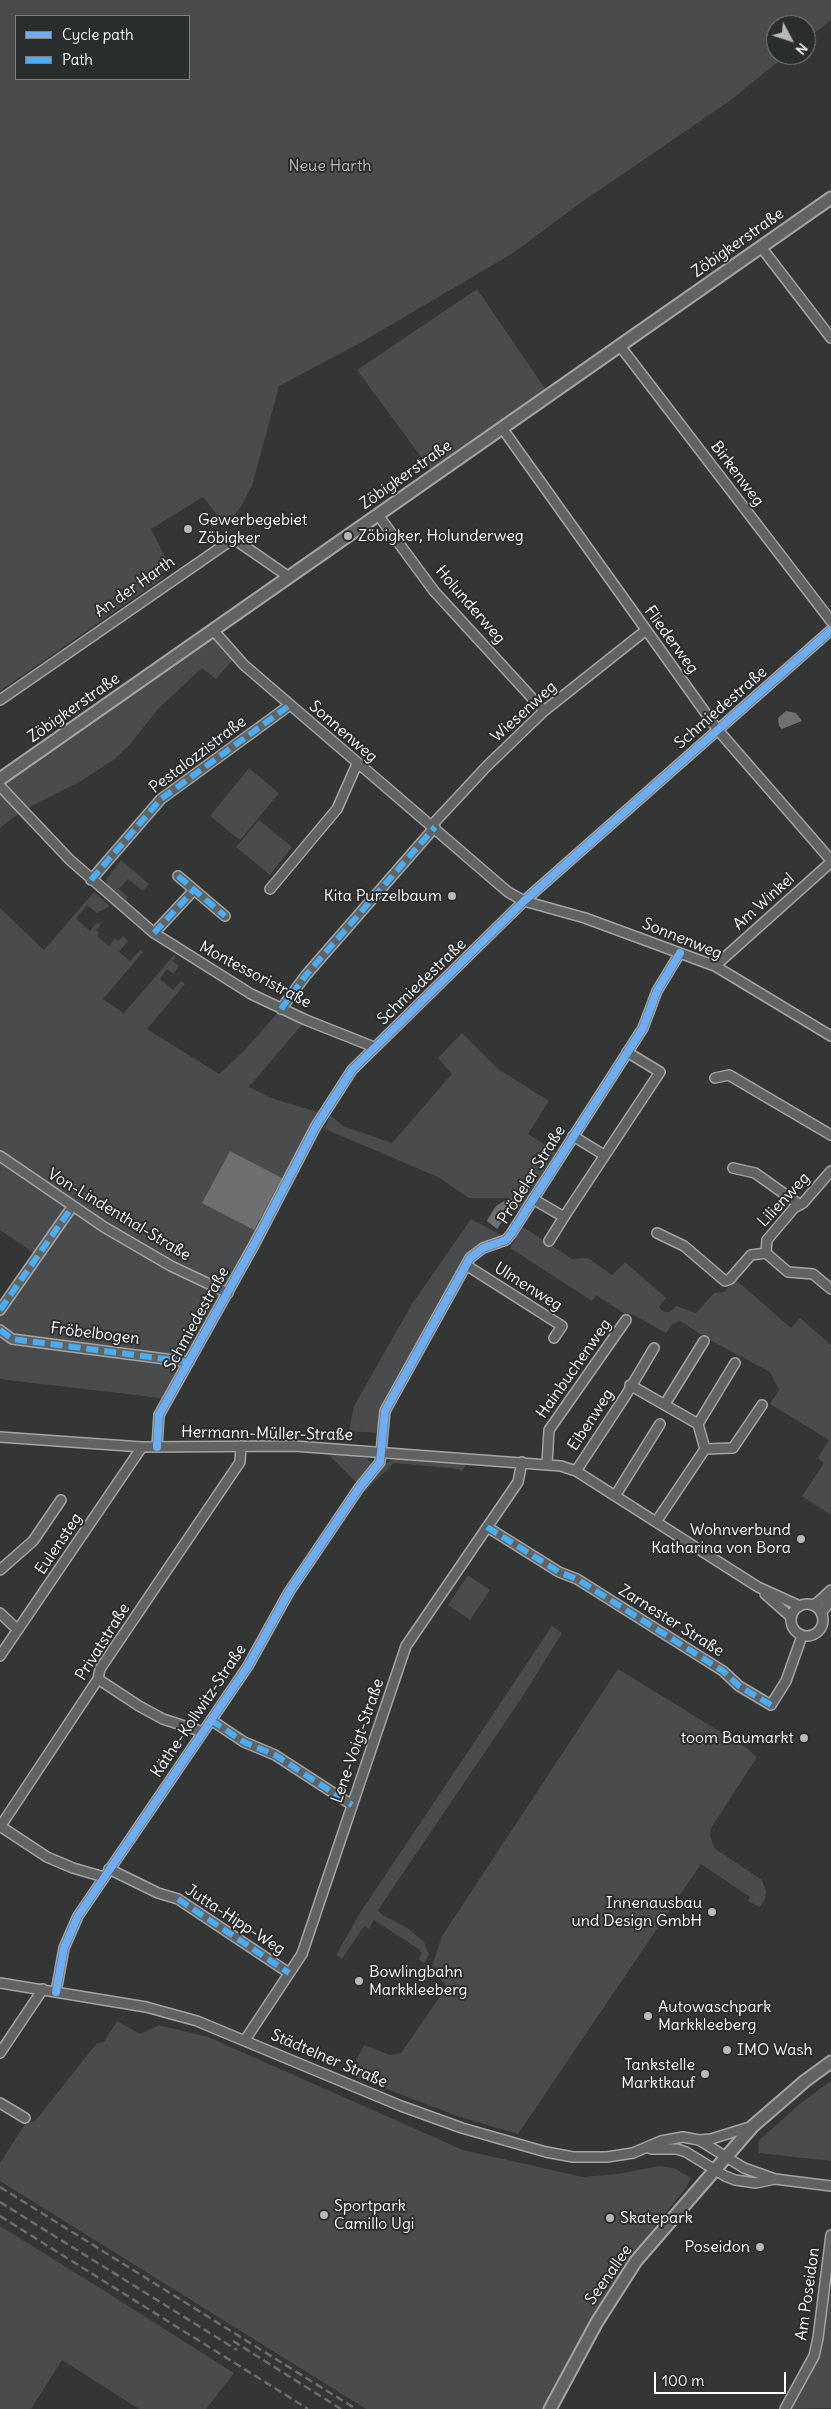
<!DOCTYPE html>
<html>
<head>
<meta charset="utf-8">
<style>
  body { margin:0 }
  #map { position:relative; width:831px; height:2409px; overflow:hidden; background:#343535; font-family:Delius,sans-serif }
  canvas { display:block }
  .legend { position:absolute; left:15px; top:15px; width:175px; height:65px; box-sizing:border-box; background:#2a2d2e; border:1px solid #7f8182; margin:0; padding:6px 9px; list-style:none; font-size:15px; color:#fff }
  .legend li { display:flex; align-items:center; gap:10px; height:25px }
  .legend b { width:25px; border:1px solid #7f8182 }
  .north { position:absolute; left:766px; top:15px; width:50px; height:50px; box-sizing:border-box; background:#2a2d2e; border:1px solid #7f8182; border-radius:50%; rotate:130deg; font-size:14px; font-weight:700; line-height:20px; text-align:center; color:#fff }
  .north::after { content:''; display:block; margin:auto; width:18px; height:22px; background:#b8b8b8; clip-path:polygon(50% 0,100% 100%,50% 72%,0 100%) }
  .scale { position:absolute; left:654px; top:2372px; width:132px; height:22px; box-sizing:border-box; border:2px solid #fff; border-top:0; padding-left:6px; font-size:15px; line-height:18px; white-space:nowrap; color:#fff; -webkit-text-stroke:4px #2a2d2e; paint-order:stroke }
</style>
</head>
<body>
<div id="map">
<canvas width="831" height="2409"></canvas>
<ul class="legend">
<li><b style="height:6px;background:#6dadf4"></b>Cycle path</li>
<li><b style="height:6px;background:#49aef6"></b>Path</li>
</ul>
<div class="north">N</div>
<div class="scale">100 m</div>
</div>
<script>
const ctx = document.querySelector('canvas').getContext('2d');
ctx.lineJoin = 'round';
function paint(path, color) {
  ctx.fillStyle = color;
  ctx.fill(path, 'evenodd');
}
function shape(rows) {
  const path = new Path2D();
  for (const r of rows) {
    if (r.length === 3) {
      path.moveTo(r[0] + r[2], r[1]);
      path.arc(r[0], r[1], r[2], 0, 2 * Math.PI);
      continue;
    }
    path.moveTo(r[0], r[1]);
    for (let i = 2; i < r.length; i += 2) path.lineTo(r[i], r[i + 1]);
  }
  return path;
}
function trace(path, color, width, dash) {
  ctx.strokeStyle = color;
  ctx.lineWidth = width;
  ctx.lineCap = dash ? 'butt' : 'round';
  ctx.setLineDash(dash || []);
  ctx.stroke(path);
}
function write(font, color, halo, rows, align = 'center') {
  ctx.font = font + ' Delius,sans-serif';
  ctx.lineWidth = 4;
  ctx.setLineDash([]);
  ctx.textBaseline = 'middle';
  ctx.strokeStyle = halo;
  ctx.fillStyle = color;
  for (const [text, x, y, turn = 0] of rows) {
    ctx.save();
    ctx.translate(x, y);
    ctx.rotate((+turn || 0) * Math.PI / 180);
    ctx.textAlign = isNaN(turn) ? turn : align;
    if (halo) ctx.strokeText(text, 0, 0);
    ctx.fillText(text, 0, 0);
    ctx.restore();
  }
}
paint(shape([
  [0,0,831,0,831,20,806,40,806,25,776,25,776,55,786,55,731,100,579,204,513,253,362,342,279,386,252,486,240,508,228,522,221,520,203,497,151,529,170,566,161,573,164,577,0,691],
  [189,16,189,79,16,79,16,16],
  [477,289,546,390,430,469,357,370],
  [213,630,236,656,216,679,202,668,158,709,132,742,115,759,81,781,22,811,0,828,0,779],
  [249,768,279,793,240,840,210,816],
  [259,820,292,847,270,875,236,847],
  [121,860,149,884,143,891,128,879,119,889,128,897,126,900,108,885,106,880],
  [94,892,110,906,97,913,87,905,76,919,90,931,97,922,101,925,96,930,99,933,97,936,109,946,115,938,118,941,123,936,128,941,119,952,130,961,140,950,143,952,103,999,124,1013,174,955,176,957,173,961,179,966,173,974,167,969,160,979,173,990,181,981,185,984,147,1029,219,1074,243,1052,281,1009,306,1020,249,1087,271,1098,324,1114,168,1399,0,1379,0,1310,38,1256,0,1230,0,908,44,950],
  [462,1033,498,1069,549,1101,528,1134,556,1152,519,1212,511,1209,512,1200,509,1198,469,1198,438,1177,325,1129,330,1115,343,1126,392,1143,452,1074,438,1058],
  [471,1219,505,1237,478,1246,470,1254,382,1408,378,1433,349,1431,354,1406,412,1304],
  [523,1227,572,1259,588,1258,612,1275,625,1262,666,1298,659,1307,664,1312,670,1312,676,1306,696,1313,714,1293,724,1292,735,1279,791,1328,800,1318,831,1345,831,1515,802,1496,824,1463,818,1458,829,1440,770,1404,779,1390,770,1372,708,1339,680,1321,672,1324,666,1333,634,1315,625,1314,596,1295,592,1301,510,1248],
  [327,1453,365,1456,371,1463,370,1467,357,1483],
  [401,1459,467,1464,461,1472,459,1469,394,1463,364,1492,383,1466,391,1460],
  [468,1575,490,1590,470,1620,448,1605],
  [552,1626,562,1633,523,1696,378,1910,381,1914,409,1929,424,1942,429,1955,424,1963,418,1959,422,1953,420,1950,374,1920,369,1929,364,1926,342,1959,336,1955,360,1913],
  [618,1669,745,1747,757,1757,711,1828,710,1835,714,1848,762,1880,766,1891,765,1899,760,1907,748,1901,750,1897,701,1864,518,2134,457,2116,353,2076,353,2066,364,2045,390,2055,401,2053,446,1988,444,1982,430,1972,442,1936],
  [117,2021,140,2034,159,2025,208,2037,463,2150,583,2177,618,2174,659,2166,674,2168,691,2178,686,2188,660,2220,657,2212,649,2224,656,2225,606,2295,544,2409,366,2409,0,2181,0,2163,25,2124,35,2121,97,2043,104,2042],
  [831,2081,831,2161,759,2153,758,2141,802,2102],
  [0,2226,103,2290,234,2373,206,2409,139,2409,62,2360,31,2409,0,2409],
  [824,2292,831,2294,831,2408,785,2409,809,2368]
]), '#494b4c');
paint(shape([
  [786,711,796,713,802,721,782,729,779,726,778,718],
  [230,1151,282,1178,254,1230,202,1203],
  [509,1198,512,1199,511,1209,497,1229,487,1221,489,1217,496,1206]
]), '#6d6f70');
const minor = shape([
  [761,247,831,338],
  [620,346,831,621],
  [502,428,717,729,830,859,830,863,715,966],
  [378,515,434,591,544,711],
  [213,630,244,665,508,892,524,901,585,918,715,966,831,1036],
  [0,700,230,541,237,541,289,577],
  [0,786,70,860,154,933,251,994,306,1020,374,1047],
  [432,825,487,766,544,711,645,631],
  [178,876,225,916],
  [91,880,161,799,290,705],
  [270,889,337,809,357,764],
  [154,933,194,890],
  [281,1009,306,975,435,827],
  [715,1078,729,1075,831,1135],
  [573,1136,604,1155],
  [0,1156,104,1227,171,1266,228,1293],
  [733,1168,755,1173,800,1205],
  [533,1199,564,1217,660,1072,627,1052],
  [657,1233,684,1246,725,1281,730,1279,751,1255,766,1253],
  [549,1241,564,1217],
  [766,1253,767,1240,794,1208,803,1203,831,1171],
  [766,1253,788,1272,813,1274,831,1289],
  [466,1265,562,1326,554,1338],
  [0,1310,72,1207],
  [0,1330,12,1339,189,1362],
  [630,1385,698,1424,705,1449,733,1448,762,1405],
  [665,1404,704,1341],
  [698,1424,735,1363],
  [0,1437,142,1447,294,1446,561,1466,576,1471,758,1587,800,1606],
  [157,1447,159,1415,254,1245,316,1126,352,1070,524,901,831,630],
  [547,1464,549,1430,626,1320],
  [576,1471,626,1395,654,1348],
  [615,1496,660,1424],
  [656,1522,705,1449],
  [487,1527,559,1572,577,1579,723,1671,739,1686,771,1705,786,1681,802,1636],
  [0,1570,33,1541,61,1500],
  [765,1594,791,1617],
  [807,1620,16],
  [812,1605,818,1602,831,1590],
  [0,1613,18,1630],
  [821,1613,831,1601],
  [0,1656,142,1447],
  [98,1679,139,1706,163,1719,203,1732],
  [211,1720,244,1742,275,1755,352,1805],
  [0,1826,47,1857,73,1868,104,1877],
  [0,1827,98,1679,100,1669,240,1462,241,1446],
  [109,1869,158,1893,178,1899,289,1973],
  [0,1983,146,2007,197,2021,401,2106,462,2128,546,2152,573,2157,607,2157,633,2153,661,2141,683,2137,699,2140,744,2168,775,2179],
  [56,1992,64,1948,78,1916,248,1666,289,1592,359,1488,380,1462,385,1411,470,1258,483,1248,506,1240,511,1234,643,1028,657,991,680,953],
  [245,2040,302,1954,406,1646,518,1482,522,1462],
  [0,2053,43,1989],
  [0,2103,25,2118],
  [699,2140,711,2139,753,2126],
  [651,2149,677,2149,686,2152,725,2176,735,2180,756,2183,775,2179,831,2186],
  [785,2409,814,2356,818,2338,831,2235]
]);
const major = shape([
  [0,779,831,198],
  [550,2409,597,2322,636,2261,753,2126,805,2081,831,2062]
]);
trace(minor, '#a4a4a4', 12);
trace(major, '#a4a4a4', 15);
trace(minor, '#616262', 9);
trace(major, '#616262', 11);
trace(shape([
  [0,2187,356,2409],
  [0,2202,237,2350],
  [0,2216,308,2409],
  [233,2341,341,2409]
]), '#6b6c6c', 2.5, [8, 4]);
trace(shape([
  [178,876,225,916],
  [91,880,161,799,290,705],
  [154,933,194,890],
  [281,1009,306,975,435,827],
  [0,1310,72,1207],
  [0,1330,12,1339,189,1362],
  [487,1527,559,1572,577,1579,723,1671,739,1686,771,1705],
  [211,1720,244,1742,275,1755,352,1805],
  [178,1899,289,1973]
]), '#49aef6', 6, [12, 6]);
trace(shape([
  [157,1447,159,1415,254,1245,316,1126,352,1070,524,901,831,630],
  [56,1992,64,1948,78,1916,248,1666,289,1592,359,1488,380,1462,385,1411,470,1258,483,1248,506,1240,511,1234,643,1028,657,991,680,953]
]), '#6dadf4', 8);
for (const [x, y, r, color] of [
  [188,529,5,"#b8b8b8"],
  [348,536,5,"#b8b8b8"],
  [452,896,5,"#b8b8b8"],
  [801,1539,5,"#b8b8b8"],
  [804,1738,5,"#b8b8b8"],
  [712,1912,5,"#b8b8b8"],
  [359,1981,5,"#b8b8b8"],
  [648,2016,5,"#b8b8b8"],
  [727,2050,5,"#b8b8b8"],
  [705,2074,5,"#b8b8b8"],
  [324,2215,5,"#b8b8b8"],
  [610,2218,5,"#b8b8b8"],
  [760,2247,5,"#b8b8b8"]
]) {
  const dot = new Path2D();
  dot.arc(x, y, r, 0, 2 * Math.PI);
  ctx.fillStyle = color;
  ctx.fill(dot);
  trace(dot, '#2a2d2e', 2);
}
write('16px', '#b7b9b9', '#2a2d2e', [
  ["Neue Harth",330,166]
]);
write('16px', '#fff', '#2a2d2e', [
  ["Zöbigkerstraße",738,243,-35],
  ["Birkenweg",737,474,53],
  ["Zöbigkerstraße",406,475,-35],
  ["An der Harth",135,587,-35],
  ["Holunderweg",470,605,49],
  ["Fliederweg",671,640,54],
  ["Zöbigkerstraße",74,708,-35],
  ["Schmiedestraße",721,708,-41],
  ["Wiesenweg",524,712,-42],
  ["Sonnenweg",343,732,41],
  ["Pestalozzistraße",198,755,-37],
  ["Am Winkel",764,902,-42],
  ["Sonnenweg",682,939,22],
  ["Montessoristraße",255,975,28],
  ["Schmiedestraße",422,982,-44],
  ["Prödeler Straße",532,1175,-58],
  ["Lilienweg",784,1200,-47],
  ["Von-Lindenthal-Straße",119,1215,31],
  ["Ulmenweg",528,1287,32],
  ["Schmiedestraße",197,1319,-61],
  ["Fröbelbogen",95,1334,7],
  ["Hainbuchenweg",574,1369,-55],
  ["Eibenweg",591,1420,-57],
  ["Hermann-Müller-Straße",267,1434,1],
  ["Eulensteg",59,1544,-56],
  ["Zarnester Straße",671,1621,32],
  ["Privatstraße",103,1642,-58],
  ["Käthe-Kollwitz-Straße",199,1711,-56],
  ["Lene-Voigt-Straße",358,1741,-71],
  ["Jutta-Hipp-Weg",235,1920,33],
  ["Städtelner Straße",329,2059,23],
  ["Seenallee",609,2275,-55],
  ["Am Poseidon",808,2294,-82]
]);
write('16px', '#fff', '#2a2d2e', [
  ["Gewerbegebiet",198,520],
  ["Zöbigker",198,538],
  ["Zöbigker, Holunderweg",358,536],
  ["Kita Purzelbaum",442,896,"right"],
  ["Wohnverbund",791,1530,"right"],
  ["Katharina von Bora",791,1548,"right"],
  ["toom Baumarkt",794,1738,"right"],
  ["Innenausbau",702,1903,"right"],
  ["und Design GmbH",702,1921,"right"],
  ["Bowlingbahn",369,1972],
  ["Markkleeberg",369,1990],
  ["Autowaschpark",658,2007],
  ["Markkleeberg",658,2025],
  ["IMO Wash",737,2050],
  ["Tankstelle",695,2065,"right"],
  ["Marktkauf",695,2083,"right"],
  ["Sportpark",334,2206],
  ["Camillo Ugi",334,2224],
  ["Skatepark",620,2218],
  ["Poseidon",750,2247,"right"]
], 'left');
</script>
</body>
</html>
